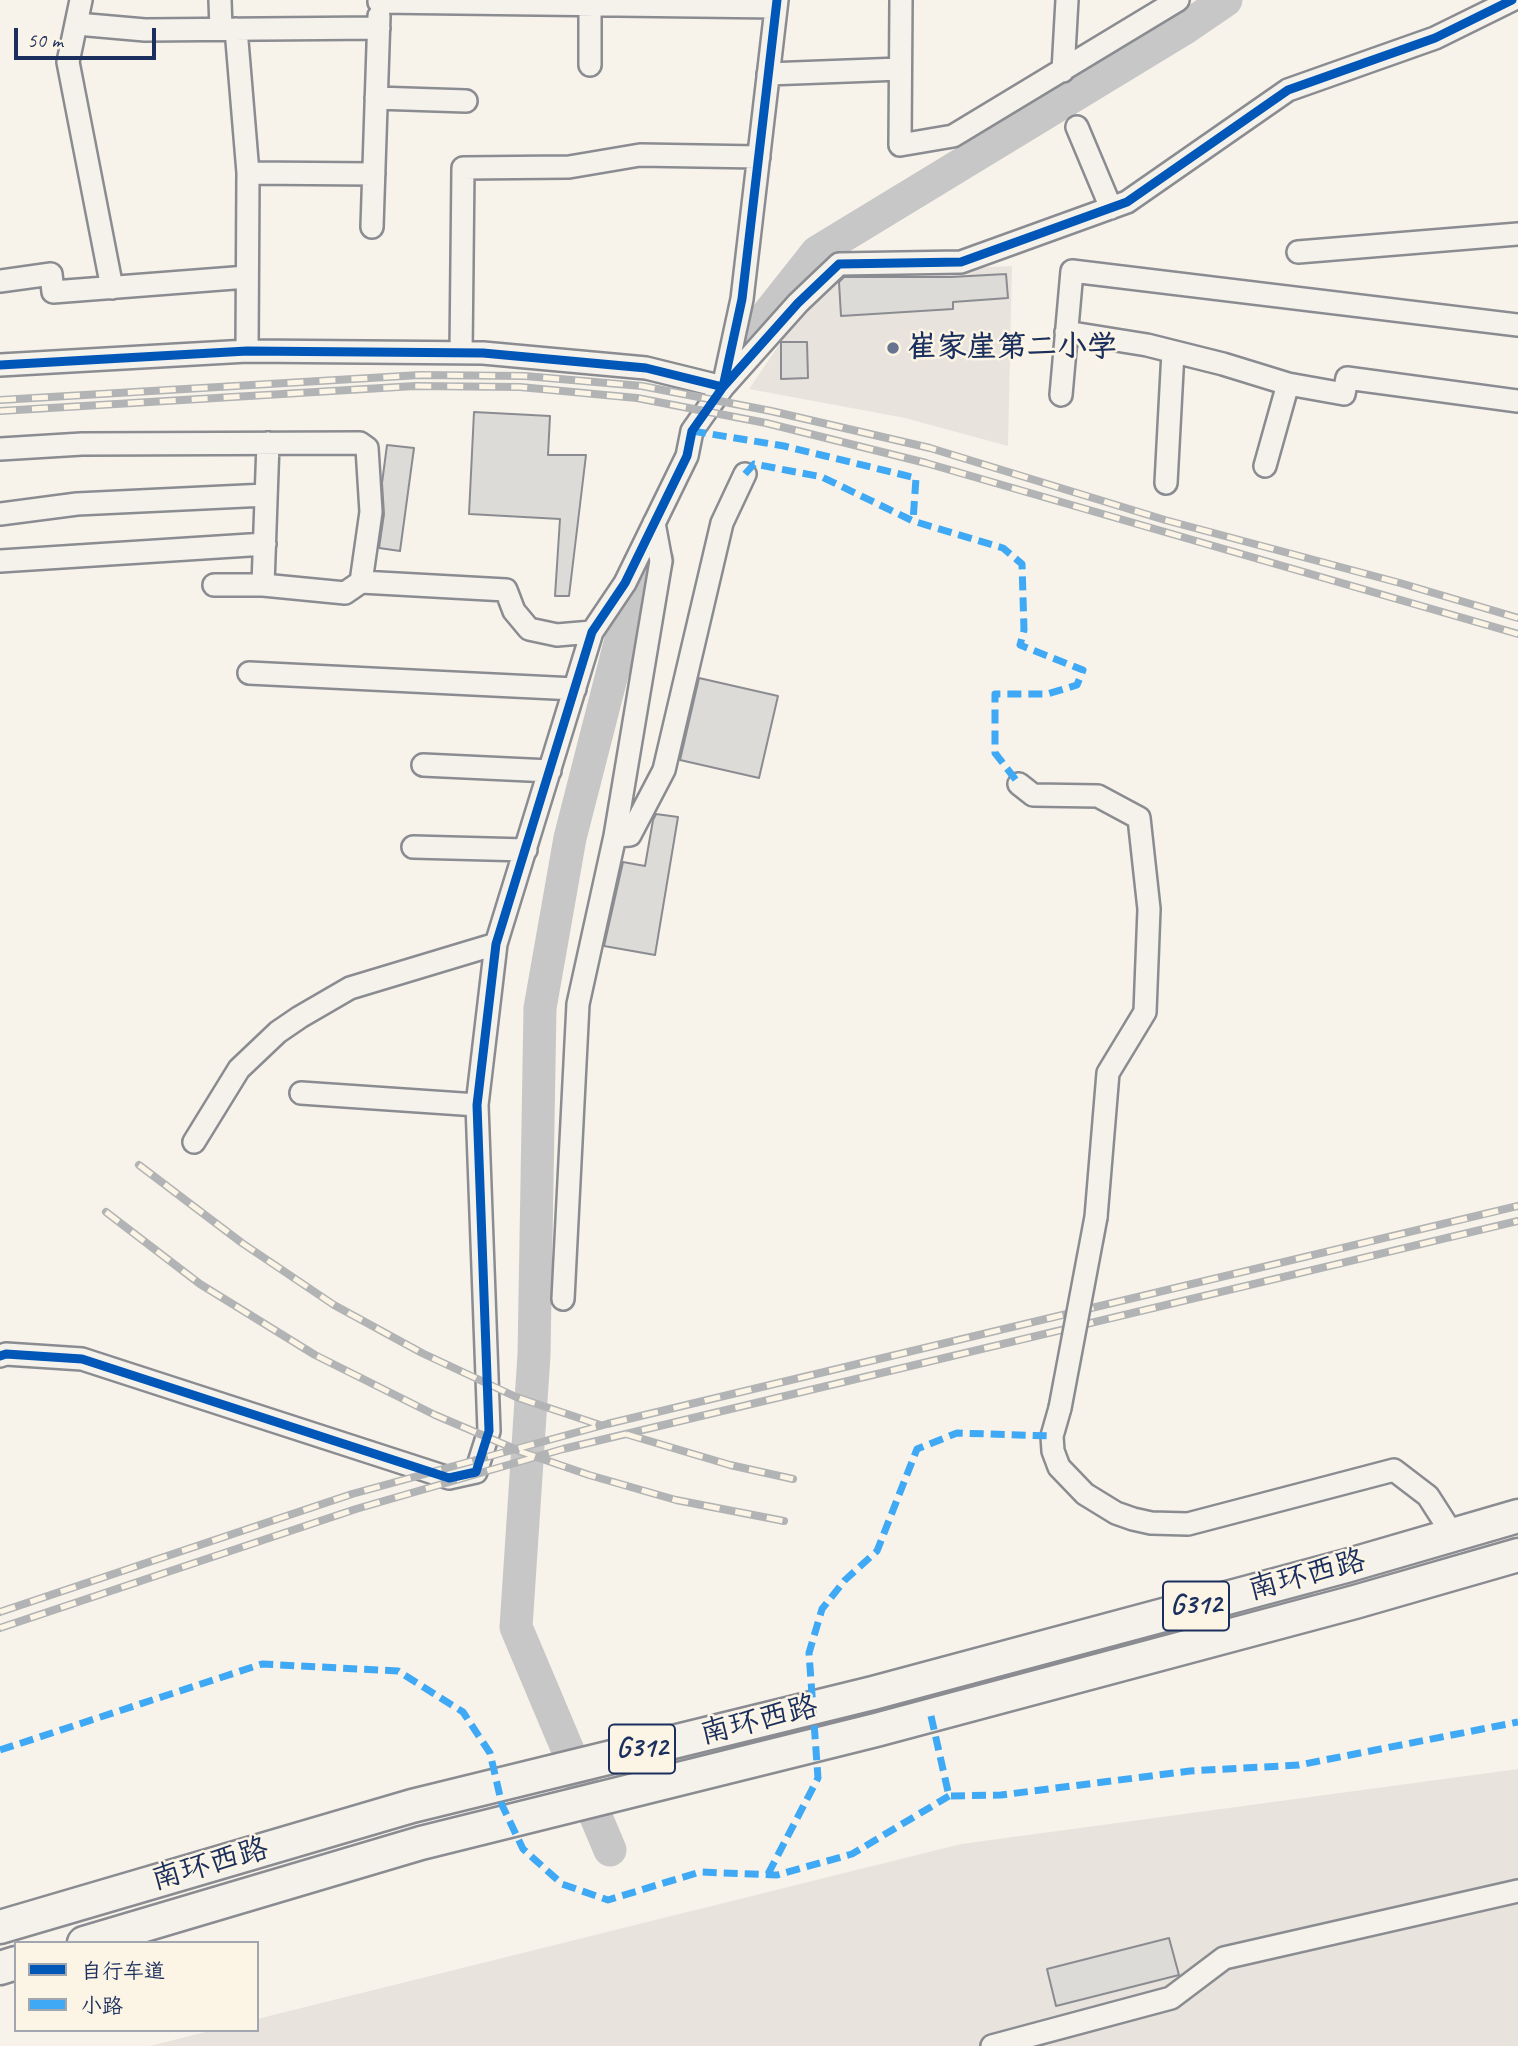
<!DOCTYPE html>
<html>
<head>
<meta charset="utf-8">
<style>
  body { margin:0 }
  #map { position:relative; width:1518px; height:2046px; overflow:hidden; background:#f7f3ea; font-family:Caveat,"LXGW WenKai TC",sans-serif }
  canvas { display:block }
  .legend { position:absolute; left:14px; top:1941px; width:245px; height:91px; box-sizing:border-box; background:#fcf5e5; border:2px solid #a2a6af; margin:0; padding:9px 12px; list-style:none; font-size:21px; color:#1b2f5e }
  .legend li { display:flex; align-items:center; gap:14px; height:35px }
  .legend b { width:35px; border:2px solid #a2a6af }
  .scale { position:absolute; left:14px; top:28px; width:142px; height:32px; box-sizing:border-box; border:4px solid #1b2f5e; border-top:0; padding-left:9px; font-size:21px; line-height:24px; white-space:nowrap; color:#1b2f5e; -webkit-text-stroke:5px #fcf5e5; paint-order:stroke }
</style>
</head>
<body>
<div id="map">
<canvas width="1518" height="2046"></canvas>
<ul class="legend">
<li><b style="height:9px;background:#0057b8"></b>自行车道</li>
<li><b style="height:9px;background:#3fa9f5"></b>小路</li>
</ul>
<div class="scale">50 m</div>
</div>
<script>
const ctx = document.querySelector('canvas').getContext('2d');
ctx.lineJoin = 'round';
function paint(path, color) {
  ctx.fillStyle = color;
  ctx.fill(path, 'evenodd');
}
function shape(rows) {
  const path = new Path2D();
  for (const r of rows) {
    path.moveTo(r[0], r[1]);
    for (let i = 2; i < r.length; i += 2) path.lineTo(r[i], r[i + 1]);
  }
  return path;
}
function trace(path, color, width, dash) {
  ctx.strokeStyle = color;
  ctx.lineWidth = width;
  ctx.lineCap = dash ? 'butt' : 'round';
  ctx.setLineDash(dash || []);
  ctx.stroke(path);
}
function write(font, color, halo, rows, align = 'center') {
  ctx.font = font + ' Caveat,"LXGW WenKai TC",sans-serif';
  ctx.lineWidth = 5;
  ctx.setLineDash([]);
  ctx.textBaseline = 'middle';
  ctx.strokeStyle = halo;
  ctx.fillStyle = color;
  for (const [text, x, y, turn = 0] of rows) {
    ctx.save();
    ctx.translate(x, y);
    ctx.rotate((+turn || 0) * Math.PI / 180);
    ctx.textAlign = isNaN(turn) ? turn : align;
    if (halo) ctx.strokeText(text, 0, 0);
    ctx.fillText(text, 0, 0);
    ctx.restore();
  }
}
paint(shape([
  [1012,266,1008,446,905,418,749,389,804,308,832,274],
  [1518,1769,1518,2046,150,2046,213,2030,257,2030,257,2019,961,1844]
]), '#e8e4dd');
trace(shape([
  [749,338,817,252,1182,30,1226,0],
  [610,1850,516,1627,534,1355,540,1008,570,838,621,639,658,560]
]), '#c7c7c7', 33);
const building = shape([
  [1006,274,1008,298,953,302,953,309,841,316,839,282,844,277,951,277,1006,274],
  [781,342,807,342,808,378,781,379,781,342],
  [474,412,550,416,548,455,586,455,569,596,555,596,560,519,469,514,474,412],
  [387,445,414,448,400,551,379,548,384,514,382,483,387,445],
  [699,678,778,696,759,778,680,760,699,678],
  [656,814,678,817,655,955,604,946,623,862,645,866,653,820,656,814],
  [1169,1938,1179,1975,1056,2006,1047,1969,1169,1938]
]);
paint(building, '#dddbd7');
trace(building, '#8a8c91', 2);
const minor = shape([
  [81,0,68,62,112,288],
  [220,0,221,29],
  [901,0,900,145,953,136,1178,0],
  [379,2,776,7],
  [77,24,145,30,379,28],
  [236,29,248,173,247,351],
  [590,65,590,5],
  [1063,71,1067,0],
  [768,74,900,69],
  [376,98,466,101],
  [1077,127,1111,208],
  [248,173,374,174],
  [372,227,379,16],
  [1298,252,1518,234],
  [0,281,51,274,53,292,247,277],
  [1066,332,1147,345,1223,364,1288,384,1344,394,1347,378,1518,401],
  [461,353,463,168,569,167,640,155,759,157],
  [0,365,247,351,483,353,646,368,723,387,798,303,839,264,961,262,1127,202,1288,90,1435,38,1512,0],
  [1061,395,1072,271,1518,325],
  [0,449,82,444,360,443,367,448,371,512,361,582,506,590,514,611,529,629,557,635,592,632],
  [1265,466,1288,384],
  [1166,483,1173,352],
  [0,514,77,504,266,495],
  [0,561,265,544],
  [214,585,263,585,345,593,361,582],
  [263,585,268,443],
  [249,673,575,689],
  [423,765,550,771],
  [1019,784,1033,795,1098,796,1139,818,1149,909,1145,1012,1108,1073,1096,1217],
  [615,836,630,835,664,770,722,523,745,474],
  [413,847,526,850],
  [301,1093,477,1105],
  [194,1142,239,1069,278,1032,300,1017,350,988,496,944],
  [563,1299,578,1004,615,836,661,561,654,523],
  [0,1356,6,1354,82,1359,449,1478,476,1472,489,1431,477,1105,496,944,592,632,625,583,687,456,692,431,723,387,742,299,777,0],
  [1060,1408,1052,1436,1053,1451,1059,1467,1085,1494,1116,1513,1133,1519,1151,1523,1188,1524,1394,1470,1428,1496,1453,1535],
  [992,2046,1171,1998,1224,1958,1518,1891]
]);
const highway = shape([
  [0,1927,412,1806,873,1693,1346,1566,1518,1516],
  [84,1943,421,1843,876,1730,1355,1602,1518,1555],
  [0,1968,16,1963]
]);
trace(minor, '#8a8c91', 26);
trace(highway, '#8a8c91', 37);
trace(minor, '#f5f2ec', 21);
trace(highway, '#f5f2ec', 32);
const rail = shape([
  [0,400,420,375,525,376,642,386,771,411,930,448,1165,520,1400,583,1518,618],
  [0,411,415,386,520,387,637,398,766,423,926,463,1518,634],
  [139,1165,242,1243,334,1305,422,1353,516,1397,600,1425],
  [106,1212,200,1284,315,1355,435,1415,522,1452,589,1475,676,1500,784,1521],
  [626,1434,730,1465,793,1479],
  [0,1612,352,1494,607,1424,1518,1206],
  [0,1628,356,1509,563,1449,1518,1221]
]);
trace(rail, '#b2b3b4', 8);
trace(rail, '#fcf5e5', 5, [16]);
const minorBridge = shape([
  [1060,1408,1096,1217]
]);
trace(minorBridge, '#8a8c91', 26, []);
trace(minorBridge, '#f5f2ec', 21);
trace(shape([
  [692,431,784,446,916,478,913,521],
  [745,474,754,464,822,477,913,521,1003,548,1022,564,1024,630,1020,645,1083,670,1077,685,1047,694,995,694,995,753,1019,784],
  [931,1716,949,1796,1001,1795,1190,1771,1299,1765,1518,1722],
  [0,1750,262,1664,398,1671,463,1712,490,1753,502,1805,523,1849,562,1884,608,1900,700,1872,777,1875,852,1854,949,1796],
  [768,1874,818,1778,809,1653,822,1609,845,1580,877,1551,917,1449,957,1433,1052,1436]
]), '#3fa9f5', 7, [14, 7]);
trace(shape([
  [0,365,247,351,483,353,646,368,723,387,798,303,839,264,961,262,1127,202,1288,90,1435,38,1512,0],
  [0,1356,6,1354,82,1359,449,1478,476,1472,489,1431,477,1105,496,944,592,632,625,583,687,456,692,431,723,387,742,299,777,0]
]), '#0057b8', 9);
for (const [x, y, r, color] of [
  [893,348,7,"#68748f"]
]) {
  const dot = new Path2D();
  dot.arc(x, y, r, 0, 2 * Math.PI);
  ctx.fillStyle = color;
  ctx.fill(dot);
  trace(dot, '#fcf5e5', 2.5);
}
for (const [x, y, w] of [
  [1196,1606,66],
  [642,1749,66]
]) {
  const box = new Path2D();
  box.roundRect(x - w / 2, y - 24.5, w, 49, 5);
  ctx.fillStyle = '#fcf5e5';
  ctx.fill(box);
  trace(box, '#1b2f5e', 2);
}
write('bold 28px', '#1b2f5e', null, [
  ["G312",1196,1606],
  ["G312",642,1749]
]);
write('bold 30px', '#1b2f5e', '#fcf5e5', [
  ["崔家崖第二小学",907,348]
], 'left');
write('30px', '#1b2f5e', '#fcf5e5', [
  ["南环西路",1307,1576,-15],
  ["南环西路",759,1721,-14],
  ["南环西路",210,1865,-16]
]);
</script>
</body>
</html>
